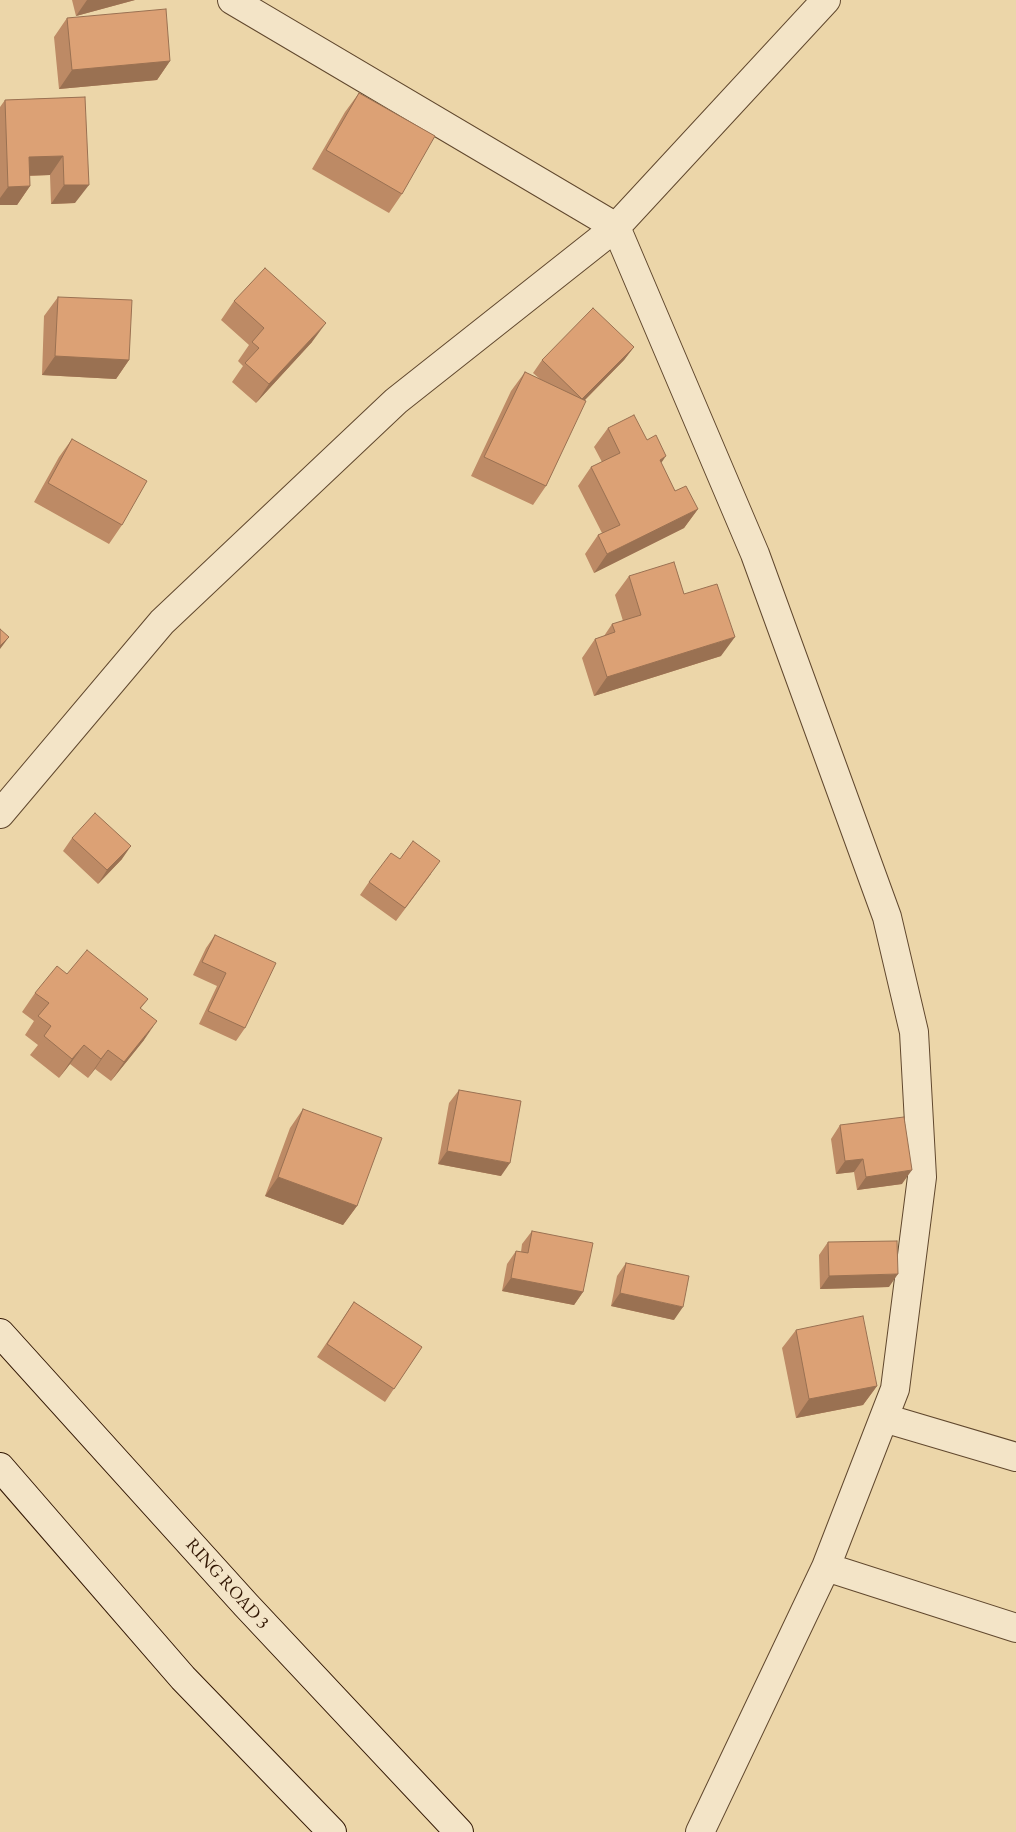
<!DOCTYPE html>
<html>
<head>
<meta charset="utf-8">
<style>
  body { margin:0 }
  canvas { display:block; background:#ecd6a9 }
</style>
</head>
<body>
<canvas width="1016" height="1832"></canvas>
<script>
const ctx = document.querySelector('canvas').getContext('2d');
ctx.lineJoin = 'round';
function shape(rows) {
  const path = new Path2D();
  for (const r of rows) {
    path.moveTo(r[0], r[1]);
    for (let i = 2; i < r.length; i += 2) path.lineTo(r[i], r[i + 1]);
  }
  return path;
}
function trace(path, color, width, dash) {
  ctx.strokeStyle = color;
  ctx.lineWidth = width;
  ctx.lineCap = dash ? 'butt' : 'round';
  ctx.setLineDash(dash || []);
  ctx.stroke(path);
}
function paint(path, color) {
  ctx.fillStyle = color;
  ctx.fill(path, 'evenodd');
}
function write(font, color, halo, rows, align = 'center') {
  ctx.font = font + ' "EB Garamond",serif';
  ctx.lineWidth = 4;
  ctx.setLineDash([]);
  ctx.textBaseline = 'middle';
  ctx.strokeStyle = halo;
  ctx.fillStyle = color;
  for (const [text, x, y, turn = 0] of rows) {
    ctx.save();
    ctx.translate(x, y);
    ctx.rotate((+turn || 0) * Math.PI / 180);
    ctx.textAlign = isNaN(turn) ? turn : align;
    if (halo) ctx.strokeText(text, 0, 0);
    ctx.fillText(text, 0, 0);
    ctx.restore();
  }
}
const street = shape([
  [232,0,616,227,755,554,887,917,914,1032,922,1177,895,1389,826,1567,700,1832],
  [0,814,162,622,396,401,616,227,826,0],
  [884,1418,1016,1457],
  [826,1567,1016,1628]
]);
const secondary = shape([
  [0,1333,246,1605,459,1832],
  [0,1467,183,1678,332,1832]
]);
trace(street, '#61482e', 30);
trace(secondary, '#331805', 30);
trace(street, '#f3e4c7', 28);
trace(secondary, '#f3e4c7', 28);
paint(shape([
  [72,0,135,0,76,16],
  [67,18,170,61,157,80,59,89,54,37],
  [359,93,402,194,389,213,312,169,345,112],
  [85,97,75,203,51,204,50,175,29,176,30,186,17,205,0,205,0,107,5,100],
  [58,297,129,360,116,379,42,375,44,316],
  [234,301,312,342,256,403,232,382,243,366,238,361,249,345,221,320],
  [634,347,624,360,585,400,546,486,533,505,471,476,511,391,525,372,540,379,533,373,542,360],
  [608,428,647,440,661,463,675,491,698,509,684,528,594,573,585,554,598,535,602,533,578,486,591,467,602,462,594,447],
  [72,439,122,525,109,544,34,502,59,457],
  [629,576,684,594,721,656,594,696,582,658,595,639,604,636,612,624,623,621,615,595],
  [72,838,122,859,98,884,63,851],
  [400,859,431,874,396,921,360,895,369,882],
  [215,935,245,1028,236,1041,199,1024,217,986,193,975,206,948],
  [67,974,148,999,141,1008,144,1040,111,1081,95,1069,88,1078,70,1064,59,1078,30,1055,38,1045,25,1035,34,1021,22,1012,35,993],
  [459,1090,501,1176,438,1164,449,1103],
  [303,1109,357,1206,343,1225,265,1196,290,1128],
  [840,1125,902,1184,857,1190,854,1172,836,1174,831,1139],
  [532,1231,583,1292,574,1305,502,1291,507,1264,516,1251,521,1252,522,1244],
  [828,1242,889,1287,820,1289,819,1255],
  [626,1263,674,1320,611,1306,617,1276],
  [354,1302,422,1347,385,1402,317,1357],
  [796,1330,877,1386,863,1405,796,1418,782,1348]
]), '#bd8a65');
paint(shape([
  [87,0,135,0,76,16],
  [170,61,157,80,59,89,72,70],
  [63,156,50,175,16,176,29,157],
  [64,185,89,185,75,203,51,204],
  [30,186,17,205,0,205,0,198,8,187],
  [326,323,312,342,256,403,269,384],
  [634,347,624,360,573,412,582,399],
  [55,356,129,360,116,379,42,375],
  [666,456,653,475,660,460],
  [698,509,684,528,594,573,607,554],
  [9,637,0,649,0,646],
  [735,637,721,656,594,696,607,677],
  [131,846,122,859,98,884,107,870],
  [157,1021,144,1040,111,1081,124,1062],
  [84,1045,70,1064,59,1078,72,1059],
  [108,1050,95,1069,88,1078,101,1059],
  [447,1151,510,1163,501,1176,438,1164],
  [863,1159,854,1172,836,1174,845,1161],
  [912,1170,902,1184,857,1190,866,1177],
  [278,1177,357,1206,343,1225,265,1196],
  [898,1274,889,1287,820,1289,829,1276],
  [511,1278,583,1292,574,1305,502,1291],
  [620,1293,683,1307,674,1320,611,1306],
  [877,1386,863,1405,796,1418,809,1399]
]), '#9a7152');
const building = shape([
  [166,9,170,61,72,70,67,18,166,9],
  [359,93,435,136,402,194,326,150,359,93],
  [85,97,89,185,64,185,63,156,29,157,30,186,8,187,5,100,85,97],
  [265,268,326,323,269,384,245,363,259,348,252,342,264,328,234,301,265,268],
  [58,297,132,300,129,360,55,356,58,297],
  [593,308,634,347,582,399,542,360,593,308],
  [525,372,586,401,546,486,484,457,525,372],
  [634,415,647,440,656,435,666,456,660,460,675,491,686,486,698,509,607,554,598,535,620,525,591,467,620,453,608,428,634,415],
  [72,439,147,481,122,525,48,483,72,439],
  [674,562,684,594,717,584,735,637,607,677,595,639,615,632,612,624,641,615,629,576,674,562],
  [0,629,9,637,0,646,0,629],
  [95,813,131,846,107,870,72,838,95,813],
  [413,841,440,861,405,908,369,882,391,853,400,859,413,841],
  [215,935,276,963,245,1028,208,1011,226,973,202,962,215,935],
  [87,950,148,999,140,1008,157,1021,124,1062,108,1050,101,1059,84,1045,72,1059,44,1036,51,1026,38,1016,49,1003,35,993,57,966,67,974,87,950],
  [459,1090,521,1101,510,1163,447,1151,459,1090],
  [303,1109,382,1138,357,1206,278,1177,303,1109],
  [904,1117,912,1170,866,1177,863,1159,845,1161,840,1125,904,1117],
  [532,1231,593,1243,583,1292,511,1278,516,1251,528,1253,532,1231],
  [897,1241,898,1274,829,1276,828,1242,897,1241],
  [626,1263,689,1276,683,1307,620,1293,626,1263],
  [354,1302,422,1347,394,1389,327,1344,354,1302],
  [863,1316,877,1386,809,1399,796,1330,863,1316]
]);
paint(building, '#dca175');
trace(building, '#9a7152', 1);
write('18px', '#331805', '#f3e4c7', [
  ["RING ROAD 3",227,1584,48]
]);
</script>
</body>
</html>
